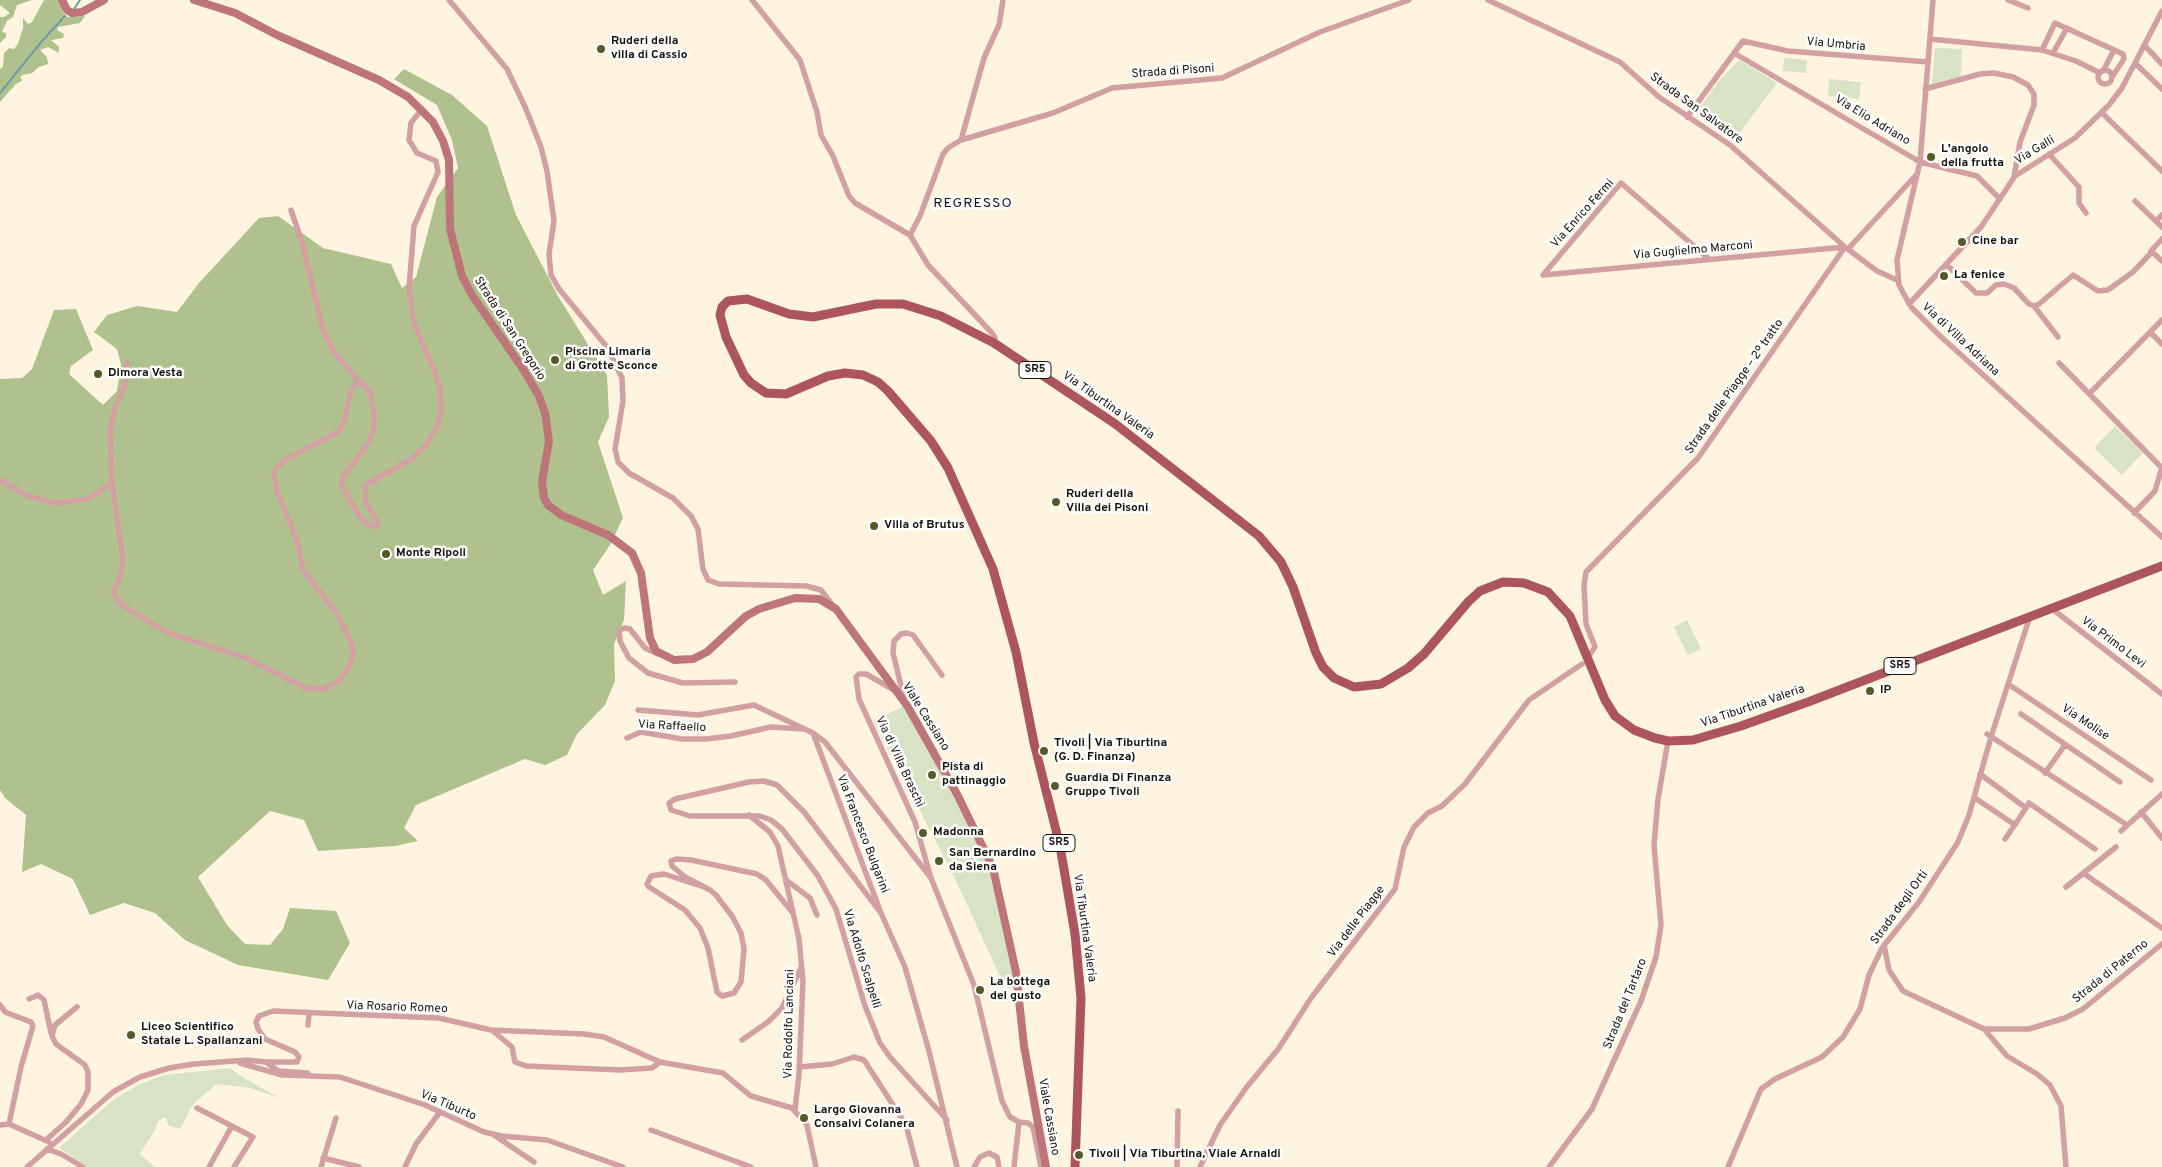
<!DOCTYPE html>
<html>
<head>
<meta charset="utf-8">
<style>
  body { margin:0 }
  canvas { display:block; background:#fef4df }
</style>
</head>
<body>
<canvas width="2162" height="1167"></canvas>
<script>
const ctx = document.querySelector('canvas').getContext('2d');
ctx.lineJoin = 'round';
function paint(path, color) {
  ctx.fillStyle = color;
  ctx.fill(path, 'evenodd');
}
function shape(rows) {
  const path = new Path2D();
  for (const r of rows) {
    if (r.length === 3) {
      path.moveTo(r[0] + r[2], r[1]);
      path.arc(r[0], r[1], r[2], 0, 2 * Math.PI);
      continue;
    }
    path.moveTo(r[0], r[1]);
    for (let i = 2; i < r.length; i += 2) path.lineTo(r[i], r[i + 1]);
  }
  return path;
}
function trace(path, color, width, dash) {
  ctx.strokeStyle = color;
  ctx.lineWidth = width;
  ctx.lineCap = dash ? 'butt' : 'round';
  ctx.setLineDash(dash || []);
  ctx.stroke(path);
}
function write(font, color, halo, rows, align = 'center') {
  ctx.font = font + ' Overpass,sans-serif';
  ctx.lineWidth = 5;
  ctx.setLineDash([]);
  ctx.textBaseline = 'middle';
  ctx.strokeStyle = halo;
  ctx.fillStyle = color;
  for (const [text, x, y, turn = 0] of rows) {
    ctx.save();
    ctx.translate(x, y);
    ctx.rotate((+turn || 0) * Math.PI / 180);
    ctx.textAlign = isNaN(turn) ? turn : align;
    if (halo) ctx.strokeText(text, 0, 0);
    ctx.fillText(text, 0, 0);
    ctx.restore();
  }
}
paint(shape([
  [1935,48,1962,49,1961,76,1932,84],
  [1784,58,1807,60,1806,73,1783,71],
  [1739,60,1777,83,1738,135,1699,109,1718,82],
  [1829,79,1861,82,1859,99,1828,96],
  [2115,426,2143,453,2122,475,2094,448],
  [1687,620,1701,649,1688,655,1674,627],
  [904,706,988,860,1016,987,1006,989,951,870,873,721],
  [230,1068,244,1078,280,1098,250,1088,217,1084,193,1104,180,1129,169,1126,165,1117,158,1121,155,1130,140,1154,155,1167,88,1167,59,1148,113,1100,138,1085,164,1075]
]), '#d7e3c3');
paint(shape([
  [0,0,32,0,17,5,13,17,7,21,2,32,6,33,6,37,0,43,0,17,4,17,10,13,0,5],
  [44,0,61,0,63,12,67,17,85,16,80,23,58,27,57,30,64,34,63,38,51,40,59,47,59,53,48,47,40,50,47,57,48,64,39,67,32,73,22,75,20,78,23,80,16,84,0,102,0,69,3,67,4,53,9,48,14,49,18,44,23,28,23,18,28,24,32,22],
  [404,69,452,95,487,126,516,215,558,296,607,375,609,417,598,442,623,518,610,545,593,570,603,595,626,581,624,620,614,644,615,681,605,705,577,734,567,755,545,765,525,759,416,805,404,828,418,841,395,846,318,851,304,820,270,811,198,877,227,925,245,944,270,945,283,929,290,908,336,911,350,943,328,980,238,965,185,940,155,913,124,903,90,915,73,879,41,864,22,872,26,815,5,798,0,790,0,379,22,378,32,369,54,310,76,309,93,350,71,366,69,374,103,405,117,391,121,365,117,349,94,332,107,315,137,306,177,312,199,283,259,218,278,216,323,248,391,264,402,288,416,277,437,197,458,168,452,140,437,105,394,79]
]), '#afc18c');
trace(shape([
  [74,9,80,0],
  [0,93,42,41,65,16]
]), '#709aaa', 2);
trace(shape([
  [449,0,507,69,526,109,541,147,547,171,554,221,549,254,551,275,559,289,607,347,622,378,623,401,615,449,618,462,629,473,673,498,691,516,698,529,703,569,708,580,719,584,806,586,821,590,834,607],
  [752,0,800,60,817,112,821,135,833,156,849,196,855,203,910,235,928,265,992,333,995,338,994,343],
  [1488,0,1620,62,1659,97,1730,145,1845,247,1877,271,1897,280],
  [1933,0,1920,162,1897,260,1899,285,1911,307,1938,334,2162,537],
  [2008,0,2028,8],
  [1930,39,2042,50,2076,61,2100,73],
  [2144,45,2162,64],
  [2042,50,2055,23,2123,54,2124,59,2112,77],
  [1734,53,1920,162,1977,176,2000,199],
  [2053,53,2067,28],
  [2135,63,2162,89],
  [2105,77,7],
  [2103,71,2114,50],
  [1925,89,1980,74,1994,73,2013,77,2028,85,2034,94,2034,105,2020,142,2014,177],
  [2102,113,2162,171],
  [1687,117,1743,41,1788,51,1928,62],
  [961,140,984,58,999,25,1003,0],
  [2049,154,2079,187,2079,203,2086,213],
  [2135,201,2162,227],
  [291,210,301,239,324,333,337,356,360,382],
  [2156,221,2162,215],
  [910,235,920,216,943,154,948,148,961,140,1053,113,1112,88,1222,78,1320,32,1409,0],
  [2162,239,2151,251,2162,261],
  [1848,249,1917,174],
  [1946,264,1976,293,1987,293,1996,285,2004,284,2014,288,2029,304,2034,306,2039,304,2073,275,2098,291,2108,290,2133,272,2152,252],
  [1543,275,1845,247],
  [1543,275,1621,183,1709,259],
  [1909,304,1981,227,2015,176,2075,138,2109,105,2122,88,2162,11],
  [2034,306,2058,337],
  [2150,332,2162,344],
  [2059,363,2162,468],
  [2090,393,2162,320],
  [0,480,30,497,57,503,87,499,112,483,123,560,120,578,113,592,120,604,168,633,243,657,306,688,323,689,339,681,351,663,353,653,351,642,336,612,303,570,297,540,277,492,274,473,278,466,288,458,338,432,344,422,351,390,355,384,364,384,370,393,374,412,374,428,369,442,343,477,341,484,359,516,367,524,376,527,378,523,365,501,365,485,413,458,427,444,437,427,441,411,440,388,434,369,414,323,409,288,414,226,438,172,436,161,417,153,409,140,411,123,422,109],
  [112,483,110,429,115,408,126,382,127,362],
  [2134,513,2155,491,2162,467],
  [2051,608,2162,694],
  [658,654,645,648,630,629,624,628,619,631,620,641,629,658,648,673,683,683,735,682],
  [1588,657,1595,647,1586,624,1584,585,1586,572,1698,458,1845,247],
  [2008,684,2151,780],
  [894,690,866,674,859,674,856,677,859,699,915,822,931,878,974,985,1002,1101,1010,1117,1019,1122],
  [904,698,893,653,894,641,901,634,907,633,913,635,942,675],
  [638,710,698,715,754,705,813,733],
  [2021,714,2120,782],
  [1987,734,2127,825],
  [627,738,641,732,682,739,706,739,731,736,771,727,803,729],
  [2045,773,2065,745],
  [1980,774,2026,808],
  [1975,798,2015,825],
  [2141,812,2162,838],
  [749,815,770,832,778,846,799,939,803,981,799,1075,795,1109],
  [2020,817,2029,803,2095,849],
  [2121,831,2162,794],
  [2005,839,2018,820],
  [2083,873,2162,928],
  [931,878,825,742,813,733,881,913,905,967,929,1051,957,1167],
  [786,880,810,898,817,915],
  [701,886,664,874,651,876,647,884,649,887,685,910,700,928,708,948,717,992,722,996,734,993,741,982,744,949,741,933,732,916,716,895,710,890,685,877,672,866,671,861,676,859,691,860,757,874,766,880,792,912],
  [2066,887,2116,847],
  [881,913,804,812,777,785,764,781,749,782,675,799,669,803,671,810,690,816,760,816,771,820,782,829,818,876,836,909,865,1006,880,1043,890,1057,947,1120],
  [1884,945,1889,970,1903,991,1984,1029,2007,1056,2037,1074,2050,1085,2061,1106,2066,1167],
  [29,999,38,995,44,1000,51,1033],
  [0,1005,5,1012,31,1022,33,1026,21,1067,9,1124],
  [308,1025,309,1014],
  [1984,1029,2029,1029,2065,1018,2083,1009,2162,944],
  [493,1031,512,1047,515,1062,526,1066,620,1070,652,1068,660,1062],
  [742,1040,768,1022,782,1008,801,968],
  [266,1062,278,1071,308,1073],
  [240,1063,282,1075,340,1077,425,1105,484,1132,501,1136,547,1140,623,1167],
  [800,1067,832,1064,854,1057,864,1060,906,1125,917,1167],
  [197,1108,253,1137,234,1167],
  [0,1125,9,1124,49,1142],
  [651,1130,751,1167],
  [494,1135,534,1162],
  [46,1140,66,1122,81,1104,88,1090,88,1072,85,1065,56,1044,52,1036,55,1025,77,1007],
  [47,1149,61,1154,83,1167],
  [323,1158,359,1167],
  [27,1167,113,1092,140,1077,169,1068,194,1064,247,1060,266,1062,297,1062,299,1057,295,1052,265,1039,258,1029,256,1022,259,1016,273,1011,439,1018,491,1030,584,1034,604,1037,660,1062,723,1073,751,1096,792,1108,807,1125,816,1167],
  [209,1167,232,1126],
  [321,1167,336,1118],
  [405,1167,416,1144,440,1112],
  [974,1167,980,1157,989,1153,997,1157,999,1167],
  [1014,1167,1019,1122,1028,1123,1033,1127,1041,1167],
  [1177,1167,1178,1111],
  [1200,1167,1220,1125,1246,1088,1279,1048,1311,998,1395,889,1404,847,1414,827,1428,813,1442,806,1465,784,1529,700,1582,664],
  [1549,1167,1592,1109,1641,1001,1656,957,1661,925,1654,845,1658,799,1668,741],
  [1728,1167,1761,1089,1775,1079,1822,1057,1843,1037,1860,1009,1869,975,1882,948,1919,902,1958,842,1969,815,1991,737,2030,616]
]), '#d2a0a2', 5.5);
trace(shape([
  [62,0,67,10,72,13,82,12,104,0],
  [194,0,235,13,277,35,379,80,408,97,433,122,443,141,449,160,450,229,462,276,472,295,523,369,539,396,545,413,549,441,542,482,544,498,548,505,561,515,608,535,632,553,641,573,650,638,656,651,674,660,693,659,707,652,746,616,759,609,795,598,819,599,836,609,908,707,958,796,993,868,1016,972,1024,1046,1046,1167]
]), '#bd757a', 8);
trace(shape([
  [1075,1167,1081,998,1075,934,1060,846,1034,743,1016,652,993,569,948,468,931,441,888,391,878,382,863,375,845,373,828,376,786,394,766,393,751,383,744,375,726,337,720,315,722,307,728,301,747,299,789,314,813,317,876,304,903,304,941,316,994,343,1114,423,1259,536,1281,562,1293,587,1316,653,1323,667,1334,678,1354,687,1381,684,1408,668,1424,654,1468,602,1480,591,1503,582,1524,583,1548,592,1570,616,1605,700,1615,716,1634,730,1655,738,1668,741,1693,740,1741,726,1808,702,2162,566]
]), '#ac555e', 9);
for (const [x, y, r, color] of [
  [601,49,5,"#555a28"],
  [1931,157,5,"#555a28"],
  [1962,242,5,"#555a28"],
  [1944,276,5,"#555a28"],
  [555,360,5,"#555a28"],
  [98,374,5,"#555a28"],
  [1056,502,5,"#555a28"],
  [874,526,5,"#555a28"],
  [386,554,5,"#555a28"],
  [1870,691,5,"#555a28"],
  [1044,751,5,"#555a28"],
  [932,775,5,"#555a28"],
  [1055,786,5,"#555a28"],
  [923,833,5,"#555a28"],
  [939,861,5,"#555a28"],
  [980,990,5,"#555a28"],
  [131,1035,5,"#555a28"],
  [804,1118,5,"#555a28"],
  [1079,1155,5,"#555a28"]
]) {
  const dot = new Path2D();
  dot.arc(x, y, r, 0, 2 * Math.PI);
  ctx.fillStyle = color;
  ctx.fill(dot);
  trace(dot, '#fff', 2);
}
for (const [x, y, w] of [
  [1035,370,32],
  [1900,666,32],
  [1059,843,32]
]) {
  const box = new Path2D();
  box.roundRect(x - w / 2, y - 8.5, w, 17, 4);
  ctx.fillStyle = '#fff';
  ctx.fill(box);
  trace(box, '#17130a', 1);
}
write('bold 11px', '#17130a', null, [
  ["SR5",1035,370],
  ["SR5",1900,666],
  ["SR5",1059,843]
]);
write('bold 12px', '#17130a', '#fff', [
  ["Ruderi della",611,42],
  ["villa di Cassio",611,56],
  ["L'angolo",1941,150],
  ["della frutta",1941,164],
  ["Cine bar",1972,242],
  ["La fenice",1954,276],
  ["Piscina Limaria",565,353],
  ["di Grotte Sconce",565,367],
  ["Dimora Vesta",108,374],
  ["Ruderi della",1066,495],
  ["Villa dei Pisoni",1066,509],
  ["Villa of Brutus",884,526],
  ["Monte Ripoli",396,554],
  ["IP",1880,691],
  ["Tivoli | Via Tiburtina",1054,744],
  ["(G. D. Finanza)",1054,758],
  ["Pista di",942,768],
  ["pattinaggio",942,782],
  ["Guardia Di Finanza",1065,779],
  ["Gruppo Tivoli",1065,793],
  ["Madonna",933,833],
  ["San Bernardino",949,854],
  ["da Siena",949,868],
  ["La bottega",990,983],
  ["del gusto",990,997],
  ["Liceo Scientifico",141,1028],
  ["Statale L. Spallanzani",141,1042],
  ["Largo Giovanna",814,1111],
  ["Consalvi Colanera",814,1125],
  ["Tivoli | Via Tiburtina, Viale Arnaldi",1089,1155]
], 'left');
write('12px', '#17130a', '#fff', [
  ["Via Umbria",1836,45,5],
  ["Strada di Pisoni",1173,72,-4],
  ["Strada San Salvatore",1696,109,36],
  ["Via Elio Adriano",1872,121,31],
  ["Via Galli",2035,151,-31],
  ["Via Enrico Fermi",1583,214,-48],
  ["Via Guglielmo Marconi",1693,251,-5],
  ["Strada di San Gregorio",509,329,57],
  ["Via di Villa Adriana",1960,340,43],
  ["Strada delle Piagge – 2º tratto",1735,387,-55],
  ["Via Tiburtina Valeria",1108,406,35],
  ["Via Primo Levi",2113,643,37],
  ["Via Tiburtina Valeria",1753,707,-19],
  ["Viale Cassiano",925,717,58],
  ["Via Molise",2085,723,34],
  ["Via Raffaello",672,727,3],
  ["Via di Villa Braschi",899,762,65],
  ["Via Francesco Bulgarini",862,834,69],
  ["Strada degli Orti",1900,908,-54],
  ["Via delle Piagge",1357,922,-53],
  ["Via Tiburtina Valeria",1084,928,82],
  ["Via Adolfo Scalpelli",861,959,73],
  ["Strada di Paterno",2111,972,-39],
  ["Strada del Tartaro",1626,1004,-68],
  ["Via Rosario Romeo",397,1008,2],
  ["Via Rodolfo Lanciani",790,1024,-89],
  ["Via Tiburto",448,1106,23],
  ["Viale Cassiano",1048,1117,80]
]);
ctx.letterSpacing = '1px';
write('14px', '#17130a', '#fff', [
  ["REGRESSO",973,204]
]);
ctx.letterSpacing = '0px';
</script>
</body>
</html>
